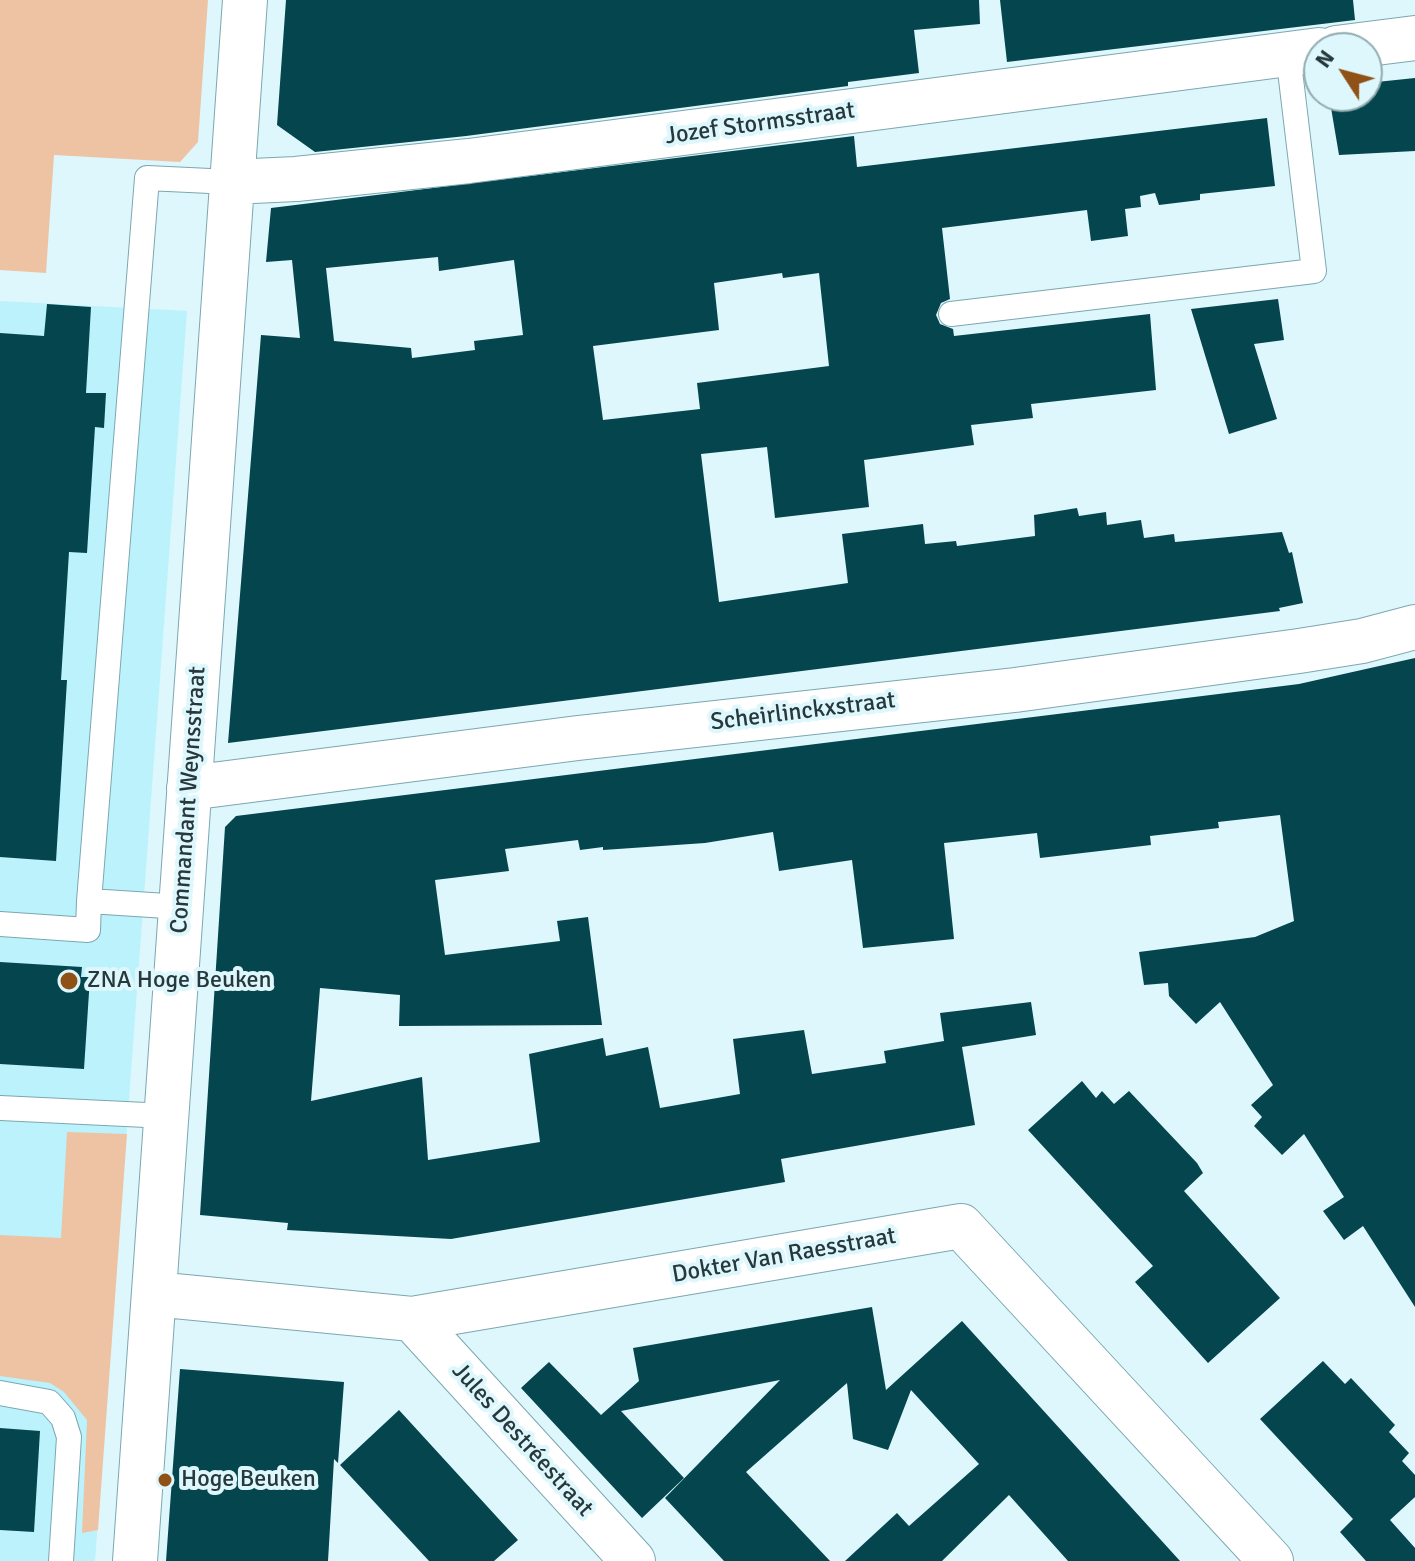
<!DOCTYPE html>
<html>
<head>
<meta charset="utf-8">
<style>
  body { margin:0 }
  #map { position:relative; width:1415px; height:1561px; overflow:hidden; background:#ddf7fc; font-family:Signika,sans-serif }
  canvas { display:block }
  .north { position:absolute; left:1303px; top:32px; width:80px; height:80px; box-sizing:border-box; background:#ddf7fc; border:2px solid #94abaf; border-radius:50%; rotate:306deg; font-size:22px; font-weight:700; line-height:32px; text-align:center; color:#27383c }
  .north::after { content:''; display:block; margin:auto; width:28px; height:36px; background:#8f5115; clip-path:polygon(50% 0,100% 100%,50% 72%,0 100%) }
</style>
</head>
<body>
<div id="map">
<canvas width="1415" height="1561"></canvas>
<div class="north">N</div>
</div>
<script>
const ctx = document.querySelector('canvas').getContext('2d');
ctx.lineJoin = 'round';
function paint(path, color) {
  ctx.fillStyle = color;
  ctx.fill(path, 'evenodd');
}
function shape(rows) {
  const path = new Path2D();
  for (const r of rows) {
    path.moveTo(r[0], r[1]);
    for (let i = 2; i < r.length; i += 2) path.lineTo(r[i], r[i + 1]);
  }
  return path;
}
function trace(path, color, width, dash) {
  ctx.strokeStyle = color;
  ctx.lineWidth = width;
  ctx.lineCap = dash ? 'butt' : 'round';
  ctx.setLineDash(dash || []);
  ctx.stroke(path);
}
function write(font, color, halo, rows, align = 'center') {
  ctx.font = font + ' Signika,sans-serif';
  ctx.lineWidth = 8;
  ctx.setLineDash([]);
  ctx.textBaseline = 'middle';
  ctx.strokeStyle = halo;
  ctx.fillStyle = color;
  for (const [text, x, y, turn = 0] of rows) {
    ctx.save();
    ctx.translate(x, y);
    ctx.rotate((+turn || 0) * Math.PI / 180);
    ctx.textAlign = isNaN(turn) ? turn : align;
    if (halo) ctx.strokeText(text, 0, 0);
    ctx.fillText(text, 0, 0);
    ctx.restore();
  }
}
paint(shape([
  [0,301,187,311,95,1561,0,1561]
]), '#bbf2fc');
paint(shape([
  [0,0,208,0,198,142,180,162,54,155,46,273,0,270],
  [67,1132,127,1134,98,1530,82,1533,87,1420,64,1392,50,1383,0,1376,0,1235,61,1238]
]), '#eec3a4');
paint(shape([
  [286,0,979,0,980,24,914,30,919,73,848,82,848,86,466,136,315,152,277,125],
  [1000,0,1353,0,1355,20,1007,62],
  [1415,78,1415,151,1339,155,1329,96,1367,96,1367,83],
  [1267,118,1275,186,1200,194,1200,200,1159,205,1155,193,1140,196,1141,207,1125,209,1128,236,1091,241,1087,210,942,228,950,299,941,303,936,315,940,324,953,329,954,336,1150,314,1156,390,1031,404,1033,418,971,425,974,445,864,460,869,507,775,518,767,447,701,454,719,602,848,583,842,534,923,524,925,544,956,541,957,546,1035,536,1034,515,1077,508,1079,516,1106,512,1107,525,1141,520,1144,538,1174,534,1175,542,1282,532,1289,553,1292,552,1303,603,1279,608,1280,611,228,743,261,335,300,338,292,260,266,262,271,208,854,136,857,167],
  [438,257,439,271,514,260,523,335,474,341,475,350,412,358,411,348,334,341,326,268],
  [782,273,783,278,819,273,829,366,697,383,700,409,603,420,593,346,719,330,714,283],
  [1278,299,1284,340,1254,344,1277,419,1229,434,1191,309],
  [47,304,91,307,86,393,106,393,104,428,95,427,87,553,69,552,61,680,67,680,56,861,0,857,0,333,44,336],
  [1415,658,1415,1307,1363,1226,1344,1240,1323,1211,1344,1197,1304,1134,1282,1155,1254,1126,1262,1117,1251,1105,1273,1085,1220,1002,1196,1024,1169,996,1168,983,1144,985,1139,952,1255,937,1294,921,1280,815,1218,822,1219,828,1150,836,1151,845,1040,858,1037,833,944,843,954,939,863,948,852,860,779,871,773,832,705,843,603,850,603,847,580,850,578,840,505,849,509,871,435,880,445,955,560,941,557,921,588,917,602,1025,399,1026,400,995,320,988,311,1101,422,1077,428,1160,540,1142,529,1054,603,1038,606,1056,648,1047,660,1108,740,1094,733,1039,804,1030,812,1074,886,1063,884,1051,944,1041,940,1013,1031,1002,1036,1035,962,1047,975,1125,781,1159,785,1182,451,1239,287,1230,288,1223,200,1215,225,827,236,816,1299,684],
  [0,962,82,967,81,977,90,977,84,1069,0,1064],
  [1082,1081,1096,1098,1102,1091,1114,1104,1129,1091,1197,1163,1203,1173,1184,1191,1280,1298,1208,1363,1135,1282,1153,1266,1028,1130],
  [872,1307,886,1390,962,1321,1180,1561,1068,1561,1009,1495,942,1561,845,1561,897,1513,909,1526,979,1464,911,1390,888,1450,853,1439,847,1383,746,1472,830,1561,724,1561,665,1498,780,1380,621,1411,684,1478,642,1518,521,1388,549,1362,601,1415,639,1381,633,1348],
  [1323,1361,1345,1384,1351,1378,1395,1425,1389,1432,1409,1453,1402,1461,1415,1475,1415,1497,1390,1520,1415,1548,1415,1561,1366,1561,1340,1532,1353,1519,1260,1419],
  [180,1369,344,1382,338,1463,334,1459,328,1561,166,1561],
  [399,1410,518,1540,494,1561,429,1561,340,1465],
  [0,1428,40,1431,34,1532,0,1530]
]), '#04454e');
const lane = shape([
  [951,314,1314,271,1288,54],
  [182,907,89,901,147,178,231,182],
  [0,924,88,930,89,901],
  [0,1108,167,1116],
  [0,1393,49,1402,63,1418,69,1437,61,1561]
]);
const street = shape([
  [1336,48,1415,38],
  [231,182,296,179,469,161,1319,50],
  [189,788,578,738,1015,690,1299,651,1362,641,1415,627],
  [154,1294,412,1319,961,1226,1271,1561],
  [412,1319,633,1561],
  [135,1561,245,0]
]);
trace(lane, '#7ca7af', 26);
trace(street, '#7ca7af', 46);
trace(lane, '#fff', 24);
trace(street, '#fff', 44);
for (const [x, y, r, color] of [
  [69,981,10,"#8f5115"],
  [165,1480,8,"#8f5115"]
]) {
  const dot = new Path2D();
  dot.arc(x, y, r, 0, 2 * Math.PI);
  ctx.fillStyle = color;
  ctx.fill(dot);
  trace(dot, '#ddf7fc', 3);
}
write('24px', '#27383c', '#ddf7fc', [
  ["Jozef Stormsstraat",760,124,-8],
  ["Scheirlinckxstraat",803,712,-7],
  ["Commandant Weynsstraat",189,800,-86],
  ["Dokter Van Raesstraat",784,1256,-10],
  ["Jules Destréestraat",522,1440,48]
]);
write('24px', '#27383c', '#ddf7fc', [
  ["ZNA Hoge Beuken",87,981],
  ["Hoge Beuken",181,1480]
], 'left');
</script>
</body>
</html>
